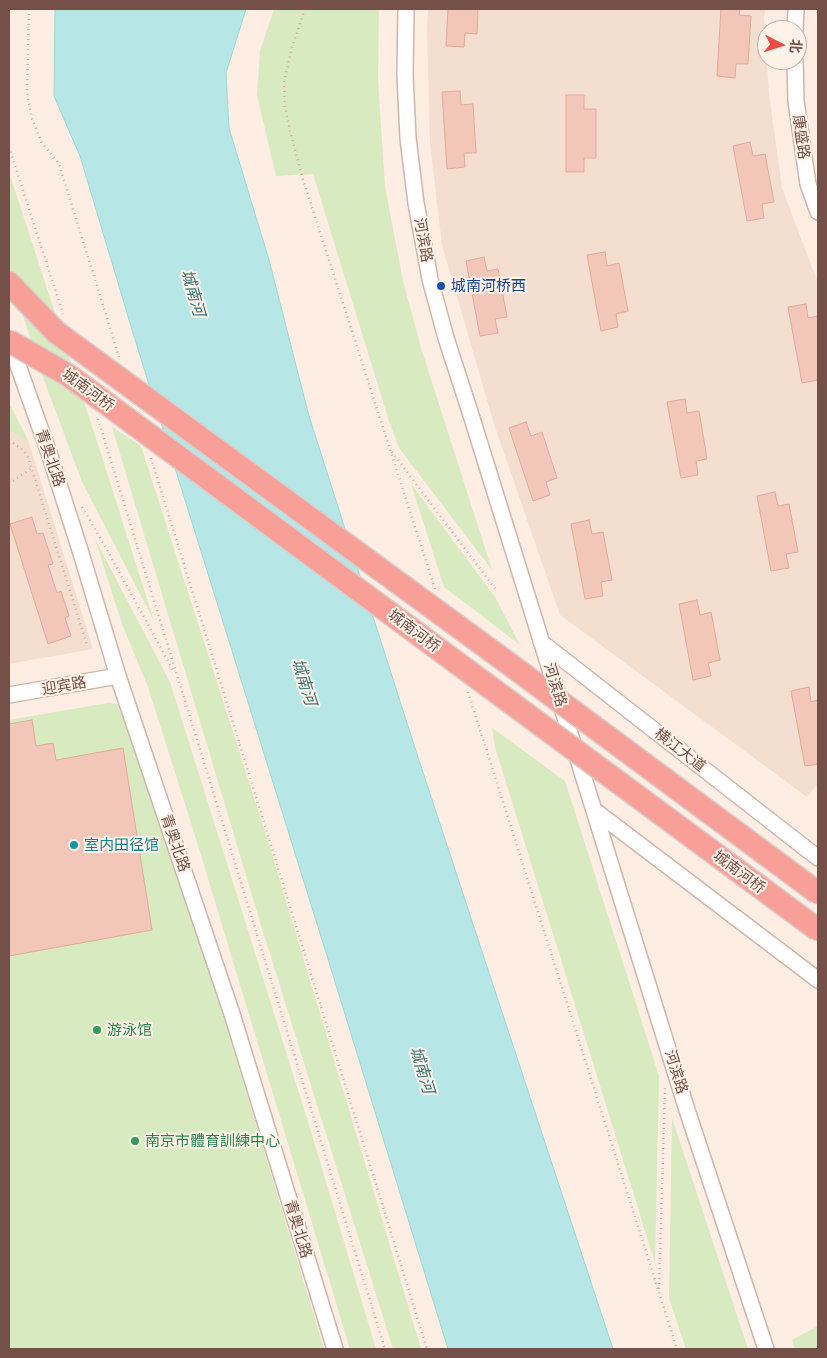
<!DOCTYPE html>
<html>
<head>
<meta charset="utf-8">
<style>
  body { margin:0 }
  #map { position:relative; width:827px; height:1358px; overflow:hidden; background:#fdede2; font-family:"Asap Condensed","Noto Sans SC",sans-serif }
  canvas { display:block }
  .frame { position:absolute; inset:0; border:10px solid #745048; pointer-events:none }
  .north { position:absolute; left:757px; top:20px; width:50px; height:50px; box-sizing:border-box; background:#fff2e8; border:1px solid #c7b1a8; border-radius:50%; rotate:95deg; font-size:14px; font-weight:700; line-height:20px; text-align:center; color:#745048 }
  .north::after { content:''; display:block; margin:auto; width:18px; height:22px; background:#e94c44; clip-path:polygon(50% 0,100% 100%,50% 72%,0 100%) }
</style>
</head>
<body>
<div id="map">
<canvas width="827" height="1358"></canvas>
<div class="frame"></div>
<div class="north">北</div>
</div>
<script>
const ctx = document.querySelector('canvas').getContext('2d');
ctx.lineJoin = 'round';
function paint(path, color) {
  ctx.fillStyle = color;
  ctx.fill(path, 'evenodd');
}
function shape(rows) {
  const path = new Path2D();
  for (const r of rows) {
    path.moveTo(r[0], r[1]);
    for (let i = 2; i < r.length; i += 2) path.lineTo(r[i], r[i + 1]);
  }
  return path;
}
function trace(path, color, width, dash) {
  ctx.strokeStyle = color;
  ctx.lineWidth = width;
  ctx.lineCap = dash ? 'butt' : 'round';
  ctx.setLineDash(dash || []);
  ctx.stroke(path);
}
function write(font, color, halo, rows, align = 'center') {
  ctx.font = font + ' "Asap Condensed","Noto Sans SC",sans-serif';
  ctx.lineWidth = 4;
  ctx.setLineDash([]);
  ctx.textBaseline = 'middle';
  ctx.strokeStyle = halo;
  ctx.fillStyle = color;
  for (const [text, x, y, turn = 0] of rows) {
    ctx.save();
    ctx.translate(x, y);
    ctx.rotate((+turn || 0) * Math.PI / 180);
    ctx.textAlign = isNaN(turn) ? turn : align;
    if (halo) ctx.strokeText(text, 0, 0);
    ctx.fillText(text, 0, 0);
    ctx.restore();
  }
}
paint(shape([
  [428,9,766,9,764,17,769,94,782,188,818,283,818,783,807,797,560,615,494,424,442,245,430,143,427,29],
  [9,430,29,443,93,649,9,664]
]), '#f4ded0');
paint(shape([
  [274,9,379,9,378,80,385,187,403,281,421,348,492,570,399,448,389,421,313,174,276,176,257,95,260,51],
  [9,172,102,457,154,621,82,482,47,388,9,274],
  [9,403,27,438,29,443,9,430],
  [112,427,141,446,268,841,421,1349,393,1349,257,912],
  [411,484,495,597,520,645,444,587],
  [95,539,170,682,309,1125,376,1349,350,1349,197,842,148,687,122,624],
  [108,703,119,704,126,709,198,933,324,1349,9,1349,9,720],
  [492,728,565,781,659,1076,655,1263,495,747],
  [672,1118,748,1349,686,1349,669,1298],
  [818,1326,818,1349,795,1349,792,1340]
]), '#d8eac0');
const water = shape([
  [55,9,246,9,226,73,229,128,269,260,309,416,414,745,613,1349,448,1349,328,959,133,333,80,156,54,96,55,9]
]);
paint(water, '#b6e6e5');
trace(water, '#9cd8d7', 1);
const building = shape([
  [448,9,478,9,477,34,465,33,464,47,446,46,448,9],
  [721,9,740,9,739,15,751,16,748,64,736,64,735,78,717,76,721,9],
  [460,91,461,105,473,104,476,153,464,153,465,167,447,169,442,92,460,91],
  [566,95,584,95,584,109,596,109,596,158,584,158,584,172,566,172,566,95],
  [750,142,753,156,765,154,774,202,762,204,764,218,747,221,733,146,750,142],
  [605,252,607,266,619,263,628,311,616,314,618,327,601,331,587,255,605,252],
  [484,257,487,271,498,269,507,317,495,319,498,333,480,336,466,261,484,257],
  [806,304,808,318,818,316,818,380,802,383,788,307,806,304],
  [685,399,687,413,699,411,707,459,696,461,698,475,681,478,667,402,685,399],
  [526,422,531,436,542,432,557,478,546,482,550,495,533,501,509,428,526,422],
  [775,492,778,506,789,504,798,552,786,554,789,568,771,571,757,496,775,492],
  [32,517,37,534,43,533,53,564,48,565,57,593,61,591,69,616,65,618,71,636,48,644,10,524,32,517],
  [589,520,592,534,603,532,612,580,601,582,603,596,585,599,571,524,589,520],
  [697,600,700,615,711,612,720,660,708,663,711,676,693,680,679,604,697,600],
  [809,687,811,702,818,700,818,764,805,766,791,691,809,687],
  [32,720,36,746,53,743,56,760,123,748,152,930,9,956,9,724,32,720]
]);
paint(building, '#f2c6b9');
trace(building, '#e5a999', 1);
const minor = shape([
  [406,9,405,75,408,138,416,203,430,279,446,338,471,415,687,1110,766,1349],
  [795,30,796,9],
  [795,60,796,101,808,184,818,212],
  [9,340,49,453,80,550,118,676,232,1014,335,1349],
  [541,642,818,858],
  [9,695,118,676],
  [594,810,818,980]
]);
const highway = shape([
  [9,283,56,332]
]);
trace(minor, '#d0b5ab', 18);
trace(highway, '#d8cecc', 25);
trace(shape([
  [29,9,27,92,32,119,42,143,59,164,119,357],
  [305,9,292,47,284,82,285,107,290,131,302,176,435,589],
  [9,147,63,314],
  [98,419,385,1349],
  [9,440,23,450,28,457,87,645],
  [392,452,496,590],
  [151,458,427,1349],
  [9,484,32,468],
  [82,507,106,548,174,672],
  [468,692,677,1349],
  [659,1289,665,1087]
]), '#d7a99c', 2.5, [1, 4]);
trace(minor, '#fff', 15);
trace(highway, '#f89f97', 22);
const highwayBridge = shape([
  [56,332,512,666,818,893],
  [9,341,68,375,818,930]
]);
trace(highwayBridge, '#d8cecc', 25, []);
trace(highwayBridge, '#f89f97', 22);
for (const [x, y, r, color] of [
  [441,286,5,"#1a4fb4"],
  [74,845,5,"#0f9aa8"],
  [97,1030,5,"#2e9e5b"],
  [135,1141,5,"#2e9e5b"]
]) {
  const dot = new Path2D();
  dot.arc(x, y, r, 0, 2 * Math.PI);
  ctx.fillStyle = color;
  ctx.fill(dot);
  trace(dot, '#fff2e8', 2);
}
write('15px', '#745048', '#fff2e8', [
  ["康盛路",801,137,82],
  ["河滨路",423,240,80],
  ["城南河桥",88,390,36],
  ["青奥北路",50,458,71],
  ["城南河桥",414,631,37],
  ["河滨路",555,685,73],
  ["迎宾路",64,686,-10],
  ["横江大道",680,750,38],
  ["青奥北路",175,843,71],
  ["城南河桥",739,872,37],
  ["河滨路",676,1072,73],
  ["青奥北路",298,1229,73]
]);
write('15px', '#164399', '#fff2e8', [
  ["城南河桥西",451,286]
], 'left');
write('15px', '#0d838f', '#fff2e8', [
  ["室内田径馆",84,845]
], 'left');
write('15px', '#27864d', '#fff2e8', [
  ["游泳馆",107,1030],
  ["南京市體育訓練中心",145,1141]
], 'left');
write('italic 16px', '#397373', '#fff2e8', [
  ["城南河",193,293,74],
  ["城南河",304,682,73],
  ["城南河",422,1070,73]
]);
</script>
</body>
</html>
